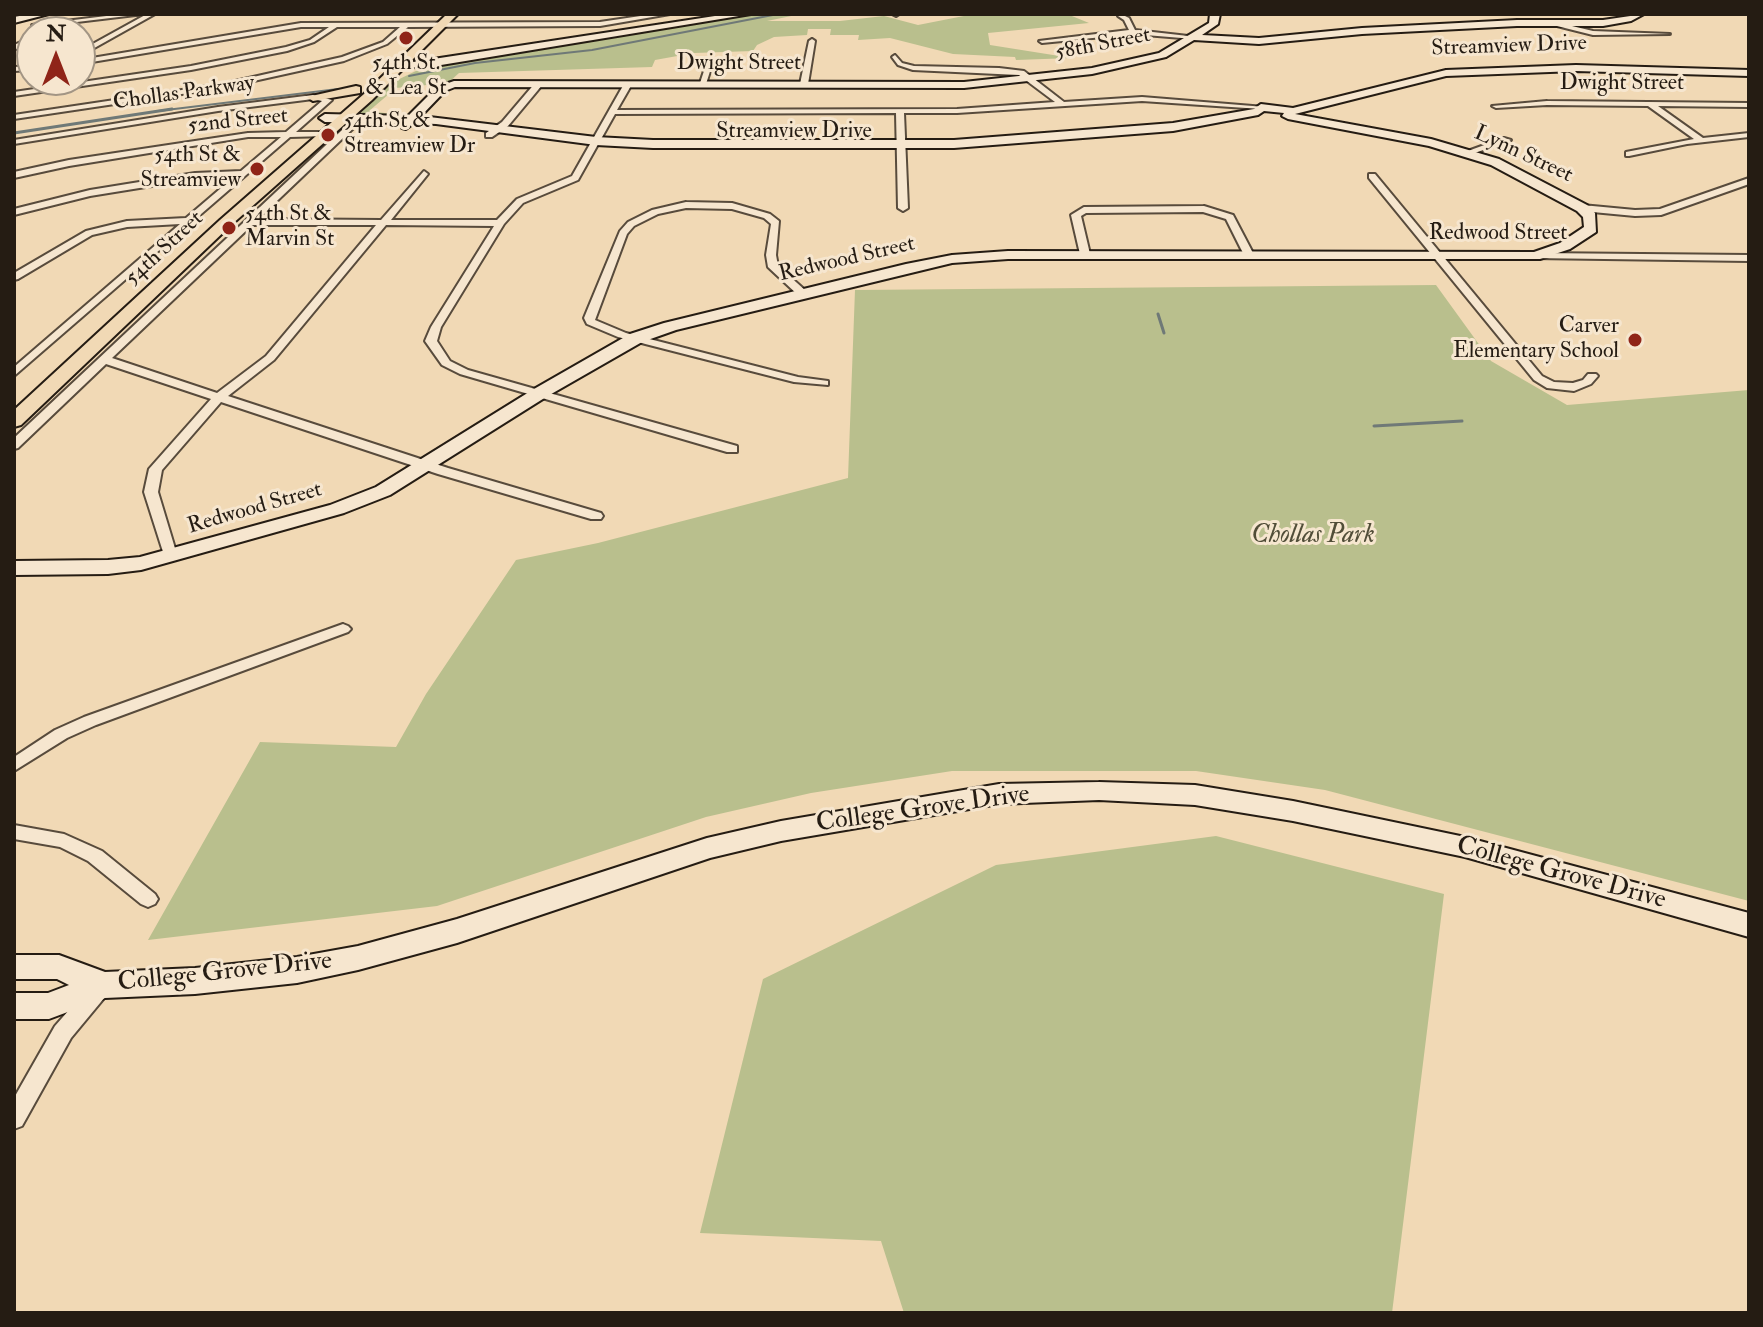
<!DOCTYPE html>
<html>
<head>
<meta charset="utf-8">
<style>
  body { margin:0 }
  #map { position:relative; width:1763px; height:1327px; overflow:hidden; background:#f1d9b5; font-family:"IM FELL Double Pica",serif }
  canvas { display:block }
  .frame { position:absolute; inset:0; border:16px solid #251c13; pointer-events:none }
  .north { position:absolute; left:16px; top:16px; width:80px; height:80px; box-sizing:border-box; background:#f6e6cf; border:2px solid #a29584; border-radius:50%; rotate:0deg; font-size:22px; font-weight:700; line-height:32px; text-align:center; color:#251c13 }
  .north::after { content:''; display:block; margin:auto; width:28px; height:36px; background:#8f2418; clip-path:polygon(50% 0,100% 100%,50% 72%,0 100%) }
</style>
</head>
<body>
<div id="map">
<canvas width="1763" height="1327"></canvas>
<div class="frame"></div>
<div class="north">N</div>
</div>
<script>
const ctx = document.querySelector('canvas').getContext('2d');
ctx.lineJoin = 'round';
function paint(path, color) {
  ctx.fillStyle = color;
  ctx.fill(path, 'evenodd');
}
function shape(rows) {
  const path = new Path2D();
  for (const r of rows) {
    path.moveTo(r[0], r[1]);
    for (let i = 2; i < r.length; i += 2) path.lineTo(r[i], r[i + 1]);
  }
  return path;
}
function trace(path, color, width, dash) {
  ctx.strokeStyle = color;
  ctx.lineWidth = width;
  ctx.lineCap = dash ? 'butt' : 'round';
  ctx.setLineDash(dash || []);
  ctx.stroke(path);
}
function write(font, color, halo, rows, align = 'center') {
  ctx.font = font + ' "IM FELL Double Pica",serif';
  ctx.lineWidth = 6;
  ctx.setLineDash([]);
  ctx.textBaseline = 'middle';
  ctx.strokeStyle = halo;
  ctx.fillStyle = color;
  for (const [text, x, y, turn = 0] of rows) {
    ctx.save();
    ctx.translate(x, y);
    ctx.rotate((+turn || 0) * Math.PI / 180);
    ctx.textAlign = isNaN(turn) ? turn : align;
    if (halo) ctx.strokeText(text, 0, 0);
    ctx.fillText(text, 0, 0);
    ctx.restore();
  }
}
paint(shape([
  [758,14,801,14,767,21,840,21,884,16,918,25,974,14,1067,14,1089,23,988,33,990,45,1072,58,1016,60,1015,57,953,54,890,38,858,40,859,35,830,35,831,29,808,29,807,35,774,37,757,45,753,51,694,53,655,60,652,67,459,73,448,83,396,88,369,111,400,115,357,113,385,86,420,69],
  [1436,285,1491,361,1567,405,1749,390,1749,901,1325,790,1196,771,952,771,811,793,706,817,437,906,148,940,260,742,396,747,426,694,516,560,598,543,848,478,855,290],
  [1216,836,1444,894,1392,1313,904,1313,881,1241,700,1233,763,979,996,865]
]), '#b9bf8d');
trace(shape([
  [409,76,475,63,592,50,778,14],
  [158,111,338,89]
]), '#6f7977', 2);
trace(shape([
  [14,133,172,109],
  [1158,314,1164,333],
  [1374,426,1462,421]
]), '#6f7977', 3);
const street = shape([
  [123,14,144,14,35,27,32,25,123,14],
  [147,14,155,14,80,56,80,51,147,14],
  [654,14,670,14,600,26,408,27,387,44,344,61,222,88,14,119,14,115,222,84,342,57,383,42,400,27,337,27,314,42,287,51,191,70,14,96,14,92,191,66,286,47,310,40,329,27,301,27,80,64,80,60,301,23,600,22,654,14],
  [892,14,899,14,896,16,892,14],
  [1121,14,1129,18,1135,30,1197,37,1194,39,1133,34,1042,43,1039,41,1129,30,1124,20,1118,16,1121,14],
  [1551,21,1593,31,1670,34,1593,35,1549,24,1551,21],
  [32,37,32,42,14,50,14,45,32,37],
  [812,39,815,41,808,84,804,86,800,84,809,41,812,39],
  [895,55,902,63,914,66,999,68,1024,71,1064,102,1142,97,1265,107,1261,109,1142,101,957,113,904,113,908,208,903,211,898,208,896,113,615,114,578,180,523,203,504,224,441,327,437,341,450,361,468,370,737,446,737,452,727,452,460,374,442,365,425,341,431,327,494,226,386,225,274,360,228,396,448,468,601,513,603,516,601,519,591,519,438,474,221,402,162,470,158,492,177,555,170,559,165,558,144,492,149,469,211,399,106,364,18,448,14,449,14,438,357,116,364,118,258,219,381,220,424,171,428,174,391,220,497,220,517,199,572,176,624,84,628,82,632,84,617,110,957,109,1055,102,1019,75,913,70,898,65,892,57,895,55],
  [252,225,376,225,266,356,217,393,112,358,252,225],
  [709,63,712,65,706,84,699,86,706,65,709,63],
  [32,66,32,70,14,71,14,67,32,66],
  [536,82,543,84,508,126,492,137,486,137,486,133,502,122,536,82],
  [313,95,332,100,296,132,324,132,327,136,290,137,14,376,14,367,180,224,127,227,92,235,18,279,14,280,14,273,86,231,127,221,186,218,234,177,195,179,90,196,14,215,14,209,90,190,195,173,241,171,281,137,248,137,69,166,14,178,14,172,69,160,248,133,286,132,322,101,313,99,218,111,14,144,14,140,218,107,313,95],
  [1547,101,1749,103,1749,107,1658,106,1703,138,1749,133,1749,137,1687,144,1629,156,1626,156,1626,152,1694,139,1648,106,1547,105,1496,108,1492,106,1547,101],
  [1504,138,1511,140,1472,154,1465,152,1504,138],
  [1369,174,1375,174,1542,376,1554,382,1573,383,1583,380,1588,374,1596,374,1598,376,1591,384,1574,391,1547,388,1534,380,1369,178,1369,174],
  [1749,178,1749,184,1661,215,1635,216,1582,211,1577,208,1582,205,1635,210,1660,209,1749,178],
  [686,202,732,203,770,214,779,221,776,255,778,266,806,291,806,295,798,295,768,267,766,255,771,224,764,218,732,209,686,208,658,214,634,226,627,234,595,320,626,333,798,377,828,381,828,385,794,382,618,337,587,324,584,318,620,231,628,222,652,210,686,202],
  [1204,206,1233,215,1254,255,1252,257,1244,255,1226,219,1203,212,1086,213,1081,216,1090,254,1085,257,1080,254,1071,215,1084,207,1204,206],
  [1535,253,1749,255,1749,261,1532,258,1532,254,1535,253],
  [343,624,348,626,351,629,348,632,96,725,67,738,14,771,14,757,55,730,84,717,343,624],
  [14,825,64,834,102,851,155,894,158,899,155,904,148,907,141,904,88,861,60,847,14,839,14,825],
  [98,982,105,985,108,991,105,997,71,1038,22,1126,14,1129,14,1098,55,1026,91,985,98,982]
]);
const secondary = shape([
  [30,14,49,14,14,23,14,17,30,14],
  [728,14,751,14,435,66,399,68,394,65,728,14],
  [1210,14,1220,14,1218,24,1202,35,1259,38,1362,28,1517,20,1603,20,1644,14,1631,21,1603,26,1517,26,1362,34,1259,44,1194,40,1166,57,1092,74,964,88,455,87,445,91,421,116,596,137,653,140,954,140,1173,123,1254,109,1261,104,1293,108,1446,70,1576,65,1749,70,1749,76,1576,71,1446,76,1295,114,1431,139,1499,159,1587,205,1595,213,1596,232,1570,249,1540,259,1008,259,952,263,676,330,642,342,546,397,390,495,344,513,141,570,108,574,14,575,14,561,108,560,140,557,330,505,376,487,534,389,630,334,664,323,906,264,952,255,1008,251,1534,252,1560,243,1584,227,1583,217,1577,211,1491,165,1429,146,1288,119,1282,116,1284,113,1264,111,1258,115,1173,131,954,148,653,148,596,145,436,124,414,123,406,129,402,128,402,123,325,122,319,118,325,114,408,116,437,87,454,81,964,82,1092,68,1159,53,1209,23,1210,14],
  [1099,782,1195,785,1293,801,1465,837,1749,913,1749,937,1465,857,1293,821,1195,805,1099,800,999,804,781,841,710,858,457,943,358,970,297,983,195,994,105,998,49,1019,14,1019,14,993,48,993,69,985,57,979,14,979,14,955,59,955,105,972,195,968,297,957,358,946,457,919,707,838,781,821,999,784,1099,782]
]);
const primary = shape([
  [447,14,458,14,372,100,230,226,21,425,14,427,14,410,220,220,364,94,447,14],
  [356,86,360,87,360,93,313,101,307,97,356,86]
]);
trace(street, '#584b3c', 4);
trace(secondary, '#251c13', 4);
trace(primary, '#251c13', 4);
paint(street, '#f6e6cf');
paint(secondary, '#f6e6cf');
paint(primary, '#f1d9b5');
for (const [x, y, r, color] of [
  [406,38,8,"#8f2418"],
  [328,135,8,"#8f2418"],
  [257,169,8,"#8f2418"],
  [229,228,8,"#8f2418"],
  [1635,340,8,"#8f2418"]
]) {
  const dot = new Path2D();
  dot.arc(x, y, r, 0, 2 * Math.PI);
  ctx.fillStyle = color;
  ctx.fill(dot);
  trace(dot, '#f6e6cf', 3);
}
write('22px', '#251c13', '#f6e6cf', [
  ["58th Street",1103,45,-11],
  ["Streamview Drive",1509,47,-2],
  ["Dwight Street",739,64],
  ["Dwight Street",1622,84],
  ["Chollas Parkway",184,94,-8],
  ["52nd Street",238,122,-6],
  ["Streamview Drive",794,132],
  ["Lynn Street",1523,155,25],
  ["Redwood Street",1498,234],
  ["54th Street",165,249,-43],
  ["Redwood Street",847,260,-13],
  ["Redwood Street",255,509,-16]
]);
write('22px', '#251c13', '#f6e6cf', [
  ["54th St.",406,64,"center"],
  ["& Lea St",406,89,"center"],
  ["54th St &",344,122],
  ["Streamview Dr",344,147],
  ["54th St &",241,156,"right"],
  ["Streamview",241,181,"right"],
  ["54th St &",245,215],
  ["Marvin St",245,240],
  ["Carver",1619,327,"right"],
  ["Elementary School",1619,352,"right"]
], 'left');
write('italic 26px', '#514d38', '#f6e6cf', [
  ["Chollas Park",1313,536]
]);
write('26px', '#251c13', '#f6e6cf', [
  ["College Grove Drive",923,810,-8],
  ["College Grove Drive",1561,874,15],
  ["College Grove Drive",225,973,-6]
]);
</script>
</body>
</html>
